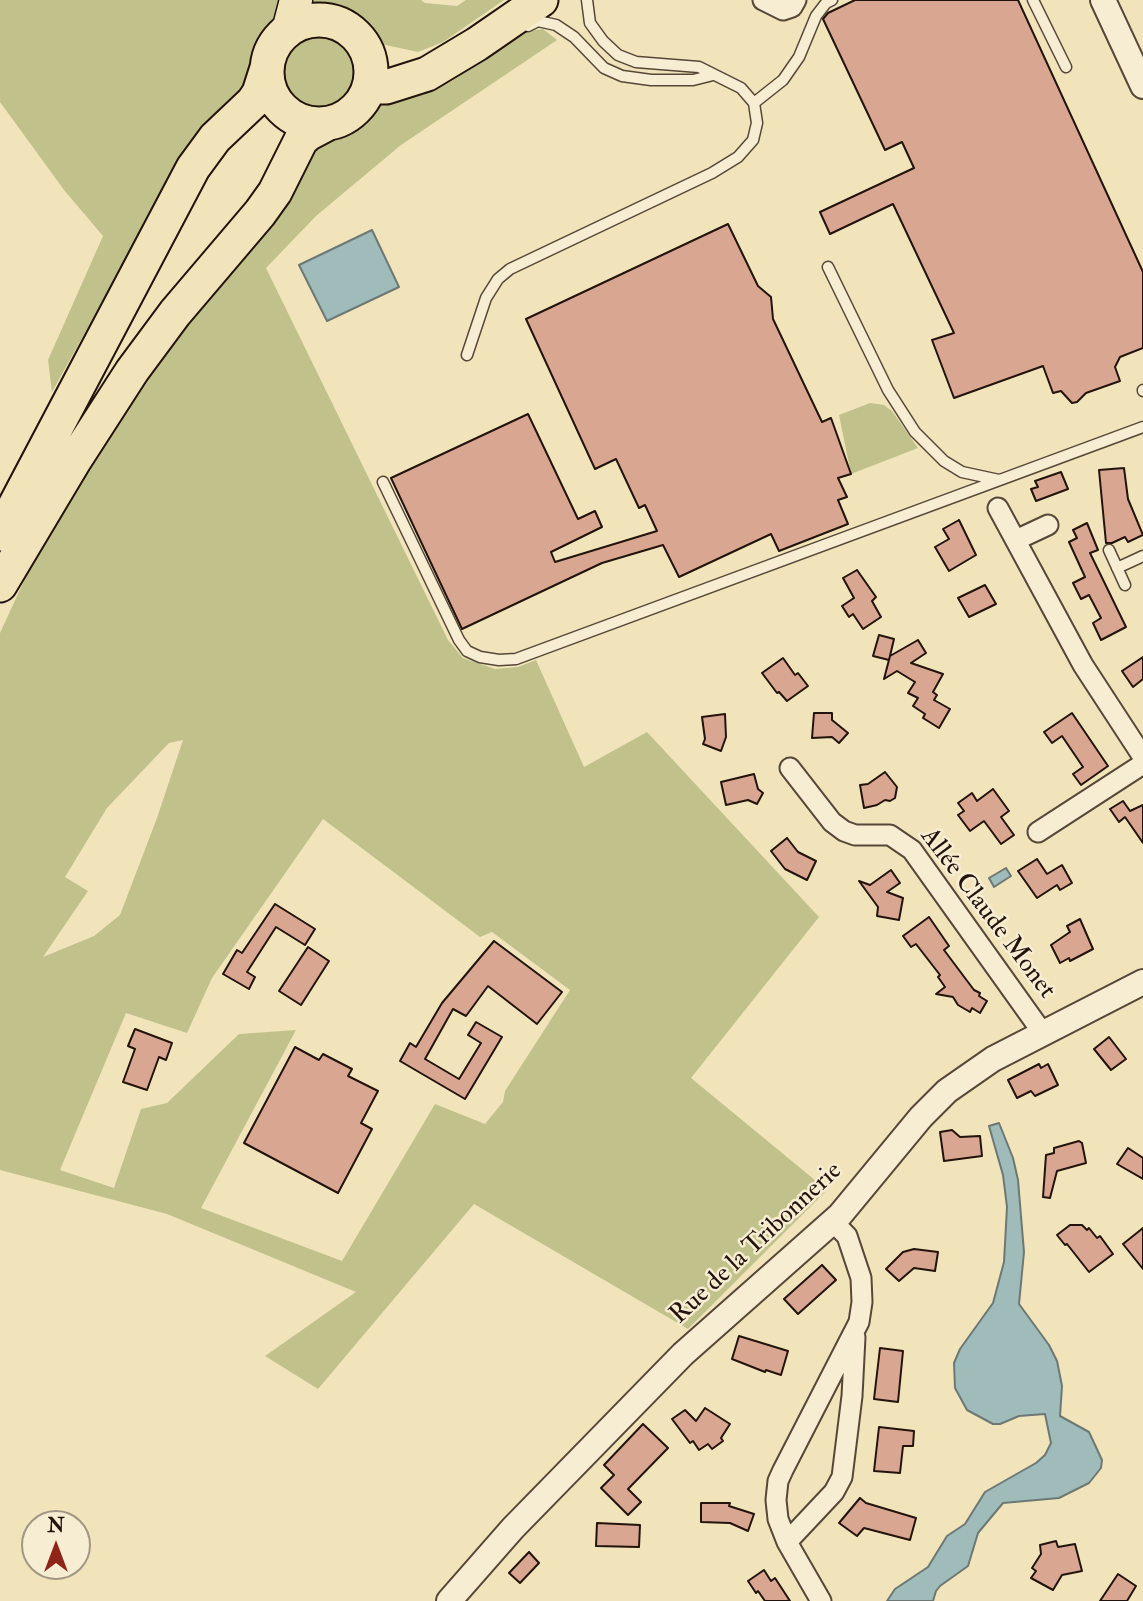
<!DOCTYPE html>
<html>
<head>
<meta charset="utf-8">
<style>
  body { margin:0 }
  #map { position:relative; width:1143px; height:1601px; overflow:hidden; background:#f1e4ba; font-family:"IM FELL Double Pica",serif }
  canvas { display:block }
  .north { position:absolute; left:21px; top:1510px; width:70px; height:70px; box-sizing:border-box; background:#f6edd2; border:2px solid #a19683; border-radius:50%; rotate:0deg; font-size:19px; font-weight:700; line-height:28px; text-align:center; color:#22130c }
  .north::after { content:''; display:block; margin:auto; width:24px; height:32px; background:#8f2418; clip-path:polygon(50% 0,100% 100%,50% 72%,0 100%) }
</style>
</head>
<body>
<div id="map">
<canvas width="1143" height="1601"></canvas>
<div class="north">N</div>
</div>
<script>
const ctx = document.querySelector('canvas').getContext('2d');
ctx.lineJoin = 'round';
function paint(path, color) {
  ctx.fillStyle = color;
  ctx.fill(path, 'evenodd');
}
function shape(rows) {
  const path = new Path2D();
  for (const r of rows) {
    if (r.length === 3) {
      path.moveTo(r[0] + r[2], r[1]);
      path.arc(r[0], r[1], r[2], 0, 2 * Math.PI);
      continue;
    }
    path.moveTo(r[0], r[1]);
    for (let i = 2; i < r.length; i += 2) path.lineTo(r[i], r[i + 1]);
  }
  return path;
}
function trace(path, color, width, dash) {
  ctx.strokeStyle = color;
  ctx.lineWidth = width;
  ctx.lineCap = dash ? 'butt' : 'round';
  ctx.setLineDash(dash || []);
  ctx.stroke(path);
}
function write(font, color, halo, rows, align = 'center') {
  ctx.font = font + ' "IM FELL Double Pica",serif';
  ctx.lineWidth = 5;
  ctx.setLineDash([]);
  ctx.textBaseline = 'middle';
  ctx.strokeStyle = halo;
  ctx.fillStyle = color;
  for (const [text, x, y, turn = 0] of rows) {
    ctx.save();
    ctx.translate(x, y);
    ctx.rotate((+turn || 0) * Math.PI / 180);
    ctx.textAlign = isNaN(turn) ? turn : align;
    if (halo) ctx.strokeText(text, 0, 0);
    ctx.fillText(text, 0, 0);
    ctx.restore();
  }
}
paint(shape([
  [0,0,421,0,425,3,457,6,466,0,504,0,443,42,418,52,381,44,365,28,340,11,321,6,281,2,277,18,267,31,256,54,249,88,137,239,52,392,48,360,103,236,64,190,0,102],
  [543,29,557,40,401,145,316,216,266,268,448,640,463,658,495,669,518,667,536,660,584,767,647,732,819,917,691,1078,827,1190,688,1329,474,1204,318,1389,265,1356,356,1292,167,1214,0,1170,0,633,40,546,126,406,206,301,314,143,359,123,378,102,450,82,529,31],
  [183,740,157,818,120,915,94,936,43,957,88,891,65,877,107,808,169,743],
  [323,819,480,937,492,932,570,990,505,1091,503,1102,485,1124,435,1104,342,1261,201,1208,296,1030,239,1034,167,1103,141,1109,114,1188,60,1170,126,1013,187,1033,212,978],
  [317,73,38],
  [870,403,884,405,892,411,918,448,851,474,839,415]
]), '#c1c28b');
const water = shape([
  [372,230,399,287,327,321,299,265,372,230],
  [1006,868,1011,876,994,887,989,878,1006,868],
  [999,1123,1013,1158,1018,1180,1024,1252,1019,1304,1049,1345,1057,1361,1062,1386,1060,1416,1089,1432,1102,1460,1101,1468,1089,1483,1059,1498,1003,1503,978,1533,968,1566,940,1586,936,1591,933,1601,887,1601,895,1589,928,1567,947,1536,965,1524,985,1492,1036,1463,1045,1455,1051,1443,1045,1414,1019,1416,1000,1424,993,1424,967,1410,955,1388,954,1363,960,1349,993,1303,1004,1262,1007,1207,1003,1175,989,1126,999,1123]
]);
paint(water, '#9fbcba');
trace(water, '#6d7874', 2);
const building = shape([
  [855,0,1018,0,1143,272,1143,348,1120,357,1115,367,1120,381,1086,393,1077,402,1072,403,1061,391,1053,393,1043,366,954,398,932,340,954,333,893,204,830,234,820,212,914,168,902,142,885,150,823,19,828,13,855,0],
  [728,224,758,286,771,297,773,319,822,422,831,418,851,474,838,478,847,497,838,500,848,524,779,551,771,534,679,577,663,545,602,563,462,629,391,478,528,414,578,519,595,511,602,527,551,552,555,562,657,531,645,505,639,508,616,459,595,469,526,319,728,224],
  [1124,468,1128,499,1143,535,1128,542,1125,537,1112,543,1106,543,1099,470,1124,468],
  [1061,472,1068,489,1036,501,1031,489,1038,487,1035,481,1061,472],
  [959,520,976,555,949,571,935,547,949,539,943,529,959,520],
  [1087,523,1098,550,1090,553,1126,627,1101,640,1093,623,1101,618,1089,595,1081,599,1073,583,1085,577,1069,542,1077,538,1073,530,1087,523],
  [857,570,876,597,872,601,881,617,863,629,853,614,849,617,842,606,854,598,843,578,857,570],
  [985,585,996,604,969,617,958,598,985,585],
  [879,635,894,639,889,660,873,656,879,635],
  [918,640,926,653,911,663,943,674,933,692,937,695,934,700,950,709,939,728,923,718,925,714,913,706,918,698,908,693,915,682,897,671,884,679,890,656,918,640],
  [1143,657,1143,679,1133,687,1122,671,1143,657],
  [783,658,795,675,798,673,808,686,787,701,779,692,777,693,762,673,783,658],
  [814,713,832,713,832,720,848,733,839,743,832,737,812,738,814,713],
  [1072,713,1108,766,1081,785,1073,774,1083,767,1062,736,1052,743,1044,732,1072,713],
  [725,714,726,737,721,751,703,744,705,739,702,717,725,714],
  [885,772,897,787,895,798,890,801,885,800,877,805,864,808,860,785,868,784,885,772],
  [754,774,758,789,763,793,757,804,748,800,726,805,721,782,754,774],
  [993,789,1009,811,1001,817,1014,835,1001,844,984,821,970,831,958,815,964,811,958,803,972,793,977,801,993,789],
  [1123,801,1130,811,1143,805,1143,843,1125,817,1119,822,1110,809,1123,801],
  [787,838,798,852,816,861,807,880,785,869,771,851,787,838],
  [1037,859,1047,874,1062,865,1072,883,1060,890,1057,885,1037,898,1018,871,1037,859],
  [891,870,900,883,887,892,903,898,899,920,877,916,878,907,859,881,870,885,891,870],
  [275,904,315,929,305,945,276,927,247,972,255,977,249,989,223,974,237,950,242,953,275,904],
  [929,917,949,946,944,950,974,990,980,993,979,996,987,1001,980,1013,972,1008,970,1012,958,1005,953,997,936,994,945,987,938,977,940,975,916,944,911,947,903,936,929,917],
  [1080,919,1093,949,1070,961,1069,958,1060,963,1051,945,1070,932,1067,926,1080,919],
  [494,941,562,992,537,1024,488,986,466,1016,453,1009,425,1059,459,1079,481,1043,468,1035,476,1022,502,1037,465,1099,400,1061,410,1043,416,1047,442,1003,494,941],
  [308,947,329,961,301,1005,279,991,308,947],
  [135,1029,172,1043,166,1060,159,1057,147,1090,123,1082,135,1049,128,1046,135,1029],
  [1109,1037,1126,1059,1111,1070,1094,1049,1109,1037],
  [295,1047,319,1060,323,1054,352,1069,348,1076,378,1091,361,1123,372,1129,338,1193,244,1143,295,1047],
  [1039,1064,1041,1068,1048,1064,1058,1085,1035,1096,1031,1091,1017,1098,1008,1080,1039,1064],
  [952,1130,960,1137,980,1136,982,1156,944,1161,940,1132,952,1130],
  [1079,1141,1082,1143,1086,1163,1057,1171,1050,1198,1043,1197,1046,1155,1054,1153,1054,1148,1079,1141],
  [1128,1148,1143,1158,1143,1179,1117,1164,1128,1148],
  [1070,1225,1082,1225,1087,1230,1089,1228,1097,1238,1100,1236,1113,1254,1089,1272,1067,1244,1065,1245,1057,1235,1070,1225],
  [1143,1228,1143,1269,1123,1244,1143,1228],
  [914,1249,938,1252,935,1271,914,1268,899,1281,886,1269,903,1252,914,1249],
  [822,1265,836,1280,798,1314,784,1299,822,1265],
  [739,1336,788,1351,781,1375,766,1370,765,1372,732,1359,739,1336],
  [880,1348,903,1351,898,1402,874,1399,880,1348],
  [705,1408,730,1424,721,1438,723,1441,712,1449,708,1444,699,1450,693,1441,690,1443,672,1419,685,1410,696,1421,705,1408],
  [643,1424,668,1448,628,1489,641,1502,628,1515,601,1488,614,1475,604,1465,643,1424],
  [879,1427,914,1431,913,1446,903,1446,900,1473,874,1471,879,1427],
  [860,1498,866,1503,916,1518,910,1540,864,1528,857,1536,839,1523,860,1498],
  [701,1503,730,1503,729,1506,754,1514,748,1531,730,1523,701,1522,701,1503],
  [597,1523,640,1525,639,1547,596,1546,597,1523],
  [1056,1541,1058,1547,1075,1544,1082,1571,1062,1575,1053,1590,1031,1578,1036,1571,1032,1568,1041,1554,1040,1545,1056,1541],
  [529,1552,539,1563,520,1583,509,1573,529,1552],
  [764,1570,771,1581,775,1578,790,1601,765,1601,758,1591,756,1593,748,1581,764,1570],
  [1118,1574,1136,1586,1127,1601,1100,1601,1118,1574]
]);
paint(building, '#d9a691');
trace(building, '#22130c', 2);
const service = shape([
  [1033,0,1066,67],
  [528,26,538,21,556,25,574,37,604,68,622,76,651,80,693,80,713,75],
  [754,103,783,80,799,57,816,16,826,3,832,0],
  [828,267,888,390,915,432,944,461,962,472,999,480],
  [467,355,486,298,498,279,510,269,712,173,738,157,753,140,757,123,754,103,741,88,699,67,636,62,618,55,603,41,590,23,587,0],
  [1143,390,1143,391],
  [383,482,459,640,467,651,480,657,499,660,516,659,1143,427],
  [1109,550,1125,585],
  [1117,568,1143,556]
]);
const minor = shape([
  [763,0,783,10,792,7,796,0],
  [998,508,1083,665,1143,757],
  [1016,540,1048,525],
  [790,768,832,822,844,831,855,835,890,835,912,850,1042,1032],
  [1038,832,1143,764],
  [787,1542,834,1492,842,1477,852,1396,855,1337],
  [821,1601,787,1542,778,1519,776,1500,778,1481,783,1470,859,1322,862,1302,861,1278,847,1236,833,1222]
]);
const tertiary = shape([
  [1103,0,1143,86],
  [449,1601,513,1528,683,1354,840,1215,921,1117,947,1091,993,1059,1143,982]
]);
const primary = shape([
  [281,37,289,27,296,0]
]);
const trunk = shape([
  [319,72,52],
  [369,87,386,87,427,74,477,44,541,0],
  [0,534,193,168,215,138,253,102,259,93,267,68],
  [0,585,74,461,132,371,175,313,260,213,275,192,301,140,308,134,327,124]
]);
trace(service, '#564738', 13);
trace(minor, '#564738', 23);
trace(tertiary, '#564738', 28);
trace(primary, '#22130c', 35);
trace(trunk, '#22130c', 37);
trace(service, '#f6edd2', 10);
trace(minor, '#f6edd2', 19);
trace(tertiary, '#f6edd2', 24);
trace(primary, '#f1e4ba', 32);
trace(trunk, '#f1e4ba', 33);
write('26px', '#22130c', '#f6edd2', [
  ["Allée Claude Monet",987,914,53],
  ["Rue de la Tribonnerie",757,1244,-43]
]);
</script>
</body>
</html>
